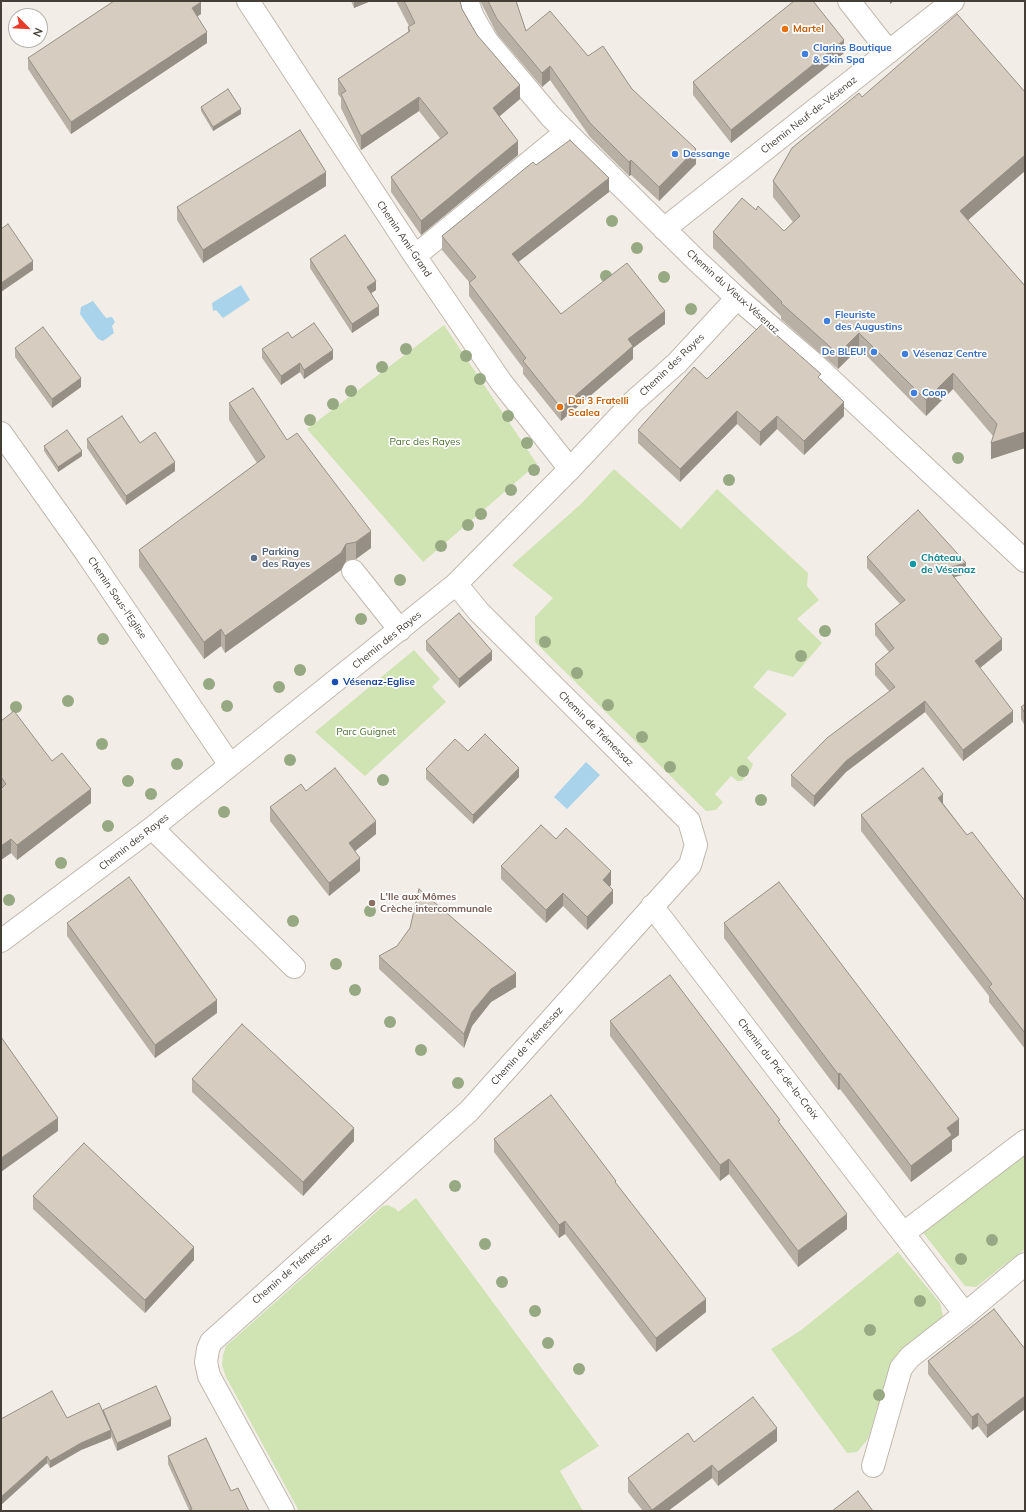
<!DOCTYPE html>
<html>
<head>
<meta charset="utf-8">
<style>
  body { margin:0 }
  #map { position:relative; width:1026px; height:1512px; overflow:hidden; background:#f2eee7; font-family:Mulish,sans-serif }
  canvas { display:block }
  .frame { position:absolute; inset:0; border:2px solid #443e37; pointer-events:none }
  .north { position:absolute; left:8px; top:8px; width:40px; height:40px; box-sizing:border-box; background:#fff; border:1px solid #b4b2af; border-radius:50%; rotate:114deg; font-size:11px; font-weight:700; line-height:16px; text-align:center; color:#443e37 }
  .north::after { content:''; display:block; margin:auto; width:14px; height:18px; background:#e83a28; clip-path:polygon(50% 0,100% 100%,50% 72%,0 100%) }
</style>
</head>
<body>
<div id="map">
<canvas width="1026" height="1512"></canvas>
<div class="frame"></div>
<div class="north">N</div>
</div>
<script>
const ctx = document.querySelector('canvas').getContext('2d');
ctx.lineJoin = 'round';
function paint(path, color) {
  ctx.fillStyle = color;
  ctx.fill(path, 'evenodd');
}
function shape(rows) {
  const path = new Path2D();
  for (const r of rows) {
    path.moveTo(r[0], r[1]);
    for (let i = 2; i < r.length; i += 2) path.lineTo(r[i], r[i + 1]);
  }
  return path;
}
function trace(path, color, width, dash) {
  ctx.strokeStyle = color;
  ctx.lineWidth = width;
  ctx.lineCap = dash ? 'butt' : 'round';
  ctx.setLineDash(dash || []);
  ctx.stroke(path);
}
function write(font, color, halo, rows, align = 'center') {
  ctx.font = font + ' Mulish,sans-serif';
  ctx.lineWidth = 3.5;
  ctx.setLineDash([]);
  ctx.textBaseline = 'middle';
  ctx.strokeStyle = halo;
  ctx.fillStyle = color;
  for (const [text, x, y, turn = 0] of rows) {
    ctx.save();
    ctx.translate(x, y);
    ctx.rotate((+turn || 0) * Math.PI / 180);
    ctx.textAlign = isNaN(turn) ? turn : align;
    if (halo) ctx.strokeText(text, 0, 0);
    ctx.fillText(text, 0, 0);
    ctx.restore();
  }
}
paint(shape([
  [444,325,537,464,423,562,307,429],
  [614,469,681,529,717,489,808,573,807,586,819,600,797,619,822,643,793,677,768,670,753,687,787,714,747,758,753,764,751,769,742,781,737,781,731,776,715,794,723,802,716,810,706,811,535,642,535,617,553,598,512,565,581,504],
  [414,650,440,679,432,687,446,702,365,776,315,732],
  [1025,1151,1025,1249,976,1287,965,1286,921,1230],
  [416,1198,599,1446,560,1471,583,1511,299,1511,226,1377,222,1365,223,1355,226,1346,234,1339,383,1206,388,1205,396,1209,398,1212],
  [898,1252,940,1303,943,1316,939,1322,903,1349,892,1362,868,1439,857,1452,847,1453,771,1349,800,1331]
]), '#d0e3b3');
paint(shape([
  [241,285,250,300,223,318,216,310,213,311,212,303],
  [93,301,106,318,112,317,115,322,112,326,114,333,103,341,98,339,80,314,81,307],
  [586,762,600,775,567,809,554,797]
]), '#a8d3ea');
const minor = shape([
  [248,1,415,256,501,382,570,469],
  [467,1,473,17,487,41,551,117,697,261,737,298,812,362,1025,561],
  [849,1,889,52],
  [664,229,953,1],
  [415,256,566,132],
  [1,433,87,554,230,765],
  [353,571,400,630],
  [152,828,294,967],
  [652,906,965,1314,910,1357,901,1368,873,1466],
  [1,941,152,828,456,584,570,469,633,402,677,363,737,298],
  [904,1233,1025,1141],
  [965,1314,1025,1264],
  [283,1511,209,1376,206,1362,208,1349,211,1342,469,1111,690,865,696,845,689,821,479,612,456,584]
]);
trace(minor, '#c0b8ad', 24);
trace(minor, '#fff', 22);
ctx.fillStyle = '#97a982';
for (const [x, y] of [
  [612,221],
  [637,248],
  [606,276],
  [664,277],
  [691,309],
  [406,349],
  [466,356],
  [382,367],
  [480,379],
  [351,391],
  [333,404],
  [508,416],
  [310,420],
  [527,443],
  [958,458],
  [534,470],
  [729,480],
  [511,490],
  [481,514],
  [468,525],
  [441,546],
  [400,580],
  [361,619],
  [825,631],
  [103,639],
  [545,642],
  [801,656],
  [300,670],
  [577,673],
  [209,684],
  [279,687],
  [68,701],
  [608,705],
  [227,706],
  [16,707],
  [642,737],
  [102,744],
  [290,760],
  [177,764],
  [670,767],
  [743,771],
  [383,780],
  [128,781],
  [151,794],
  [761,800],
  [224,812],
  [108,826],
  [61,863],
  [9,900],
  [370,911],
  [293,921],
  [336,964],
  [355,990],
  [390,1022],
  [421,1050],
  [458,1083],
  [455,1186],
  [992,1240],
  [485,1244],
  [961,1259],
  [502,1282],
  [920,1301],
  [535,1311],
  [870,1330],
  [548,1343],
  [579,1369],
  [879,1395]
]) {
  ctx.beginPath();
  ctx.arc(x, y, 6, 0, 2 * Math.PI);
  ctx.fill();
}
paint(shape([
  [351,1,371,1,354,8],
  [396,1,460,1,462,9,477,35,520,99,499,116,518,155,421,235,391,192,391,177,440,138,419,111,361,150,341,108,341,98,338,94,338,79,408,32,408,27,409,26],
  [480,1,516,1,526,31,588,56,632,89,696,164,659,201,631,175,629,176,590,137,550,80,542,87,497,34],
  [201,14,197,16,207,43,71,134,28,69,28,58],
  [844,53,731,143,693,95,693,82],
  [1025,92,1025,171,968,220,1025,286,1025,448,991,459,993,436,953,389,926,416,859,348,838,369,781,319,781,316,713,248,713,232,756,210,784,231,793,222,773,197,773,181,862,97],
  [201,107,241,114,213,131,201,111],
  [536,165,609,192,518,262,561,314,665,324,633,348,633,359,561,421,523,374,523,368,469,296,469,282,442,250,442,236],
  [326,186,203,263,177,220,177,207],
  [310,259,376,290,371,293,379,315,352,333,310,268],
  [292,338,333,359,304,379,300,372,281,385,262,358,262,349],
  [15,348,81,387,52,408,15,357],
  [707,379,821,379,844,416,804,455,777,429,760,446,737,424,680,482,638,443,638,430],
  [229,403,287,440,371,548,356,559,346,561,341,570,225,653,221,646,204,659,139,567,139,550,257,463,229,420],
  [87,439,140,443,175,471,126,505,87,448],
  [44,446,82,456,58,472,44,451],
  [867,557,966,574,954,577,1002,650,980,668,1013,722,963,761,925,712,846,772,814,807,791,786,791,775,890,692,875,675,875,664,889,652,875,635,875,624,900,604,867,568],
  [426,641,492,660,459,688,426,650],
  [1025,704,1025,726,1021,719,1021,707],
  [1,721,52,761,91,803,17,860,11,853,1,860],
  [468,751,519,777,473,824,426,779,426,769],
  [306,791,376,834,355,851,360,871,329,896,270,821,270,807],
  [943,803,967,835,1025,901,1025,1049,989,1002,989,996,861,831,861,815],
  [556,839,611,885,610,886,613,903,587,930,563,906,546,923,501,879,501,866],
  [67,923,217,1013,155,1058,67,936],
  [724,923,959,1135,952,1140,952,1151,911,1182,840,1089,838,1090,724,938],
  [379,956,516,987,491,1002,472,1026,464,1048,379,969],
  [610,1021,780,1124,847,1229,798,1267,729,1174,720,1181,610,1036],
  [192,1079,354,1141,303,1196,192,1092],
  [494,1139,616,1184,706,1312,656,1352,565,1234,559,1238,494,1152],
  [33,1196,194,1260,145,1313,33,1209],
  [1025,1349,1025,1409,987,1438,978,1426,972,1430,928,1374,928,1361],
  [103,1411,171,1426,117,1451,111,1436,111,1438,81,1450,50,1468,47,1463,1,1505,1,1419,67,1418],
  [777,1441,718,1486,712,1478,668,1511,643,1511,628,1492,628,1478,694,1442],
  [168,1456,231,1491,189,1510,168,1464]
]), '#b8afa5');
paint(shape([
  [354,1,371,1,354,8],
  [890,1,894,1,890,4],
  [201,2,201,14,192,20,192,8],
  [207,32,207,43,71,134,71,122],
  [844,40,844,53,731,143,731,130],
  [550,66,550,80,542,87,542,73],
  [520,85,520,99,493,122,493,108],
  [419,97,419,111,361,150,361,136],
  [241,109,241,114,213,131,213,127],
  [518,141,518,155,421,235,421,221],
  [696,149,696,164,659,201,659,187],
  [1025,155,1025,171,960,227,960,211],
  [631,160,631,175,629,176,629,162],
  [326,172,326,186,203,263,203,250],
  [609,178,609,192,512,267,512,254],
  [33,261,33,270,1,292,1,283],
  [376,281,376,290,367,296,367,287],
  [379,306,379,315,352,333,352,324],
  [665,311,665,324,633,348,633,359,561,421,561,408,628,339],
  [859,333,859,348,838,369,838,354],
  [333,350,333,359,304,379,304,370],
  [300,363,300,372,281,385,281,376],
  [953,373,953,389,926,416,926,400],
  [81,378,81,387,52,408,52,399],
  [844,402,844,416,804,455,804,441],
  [737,411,737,424,680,482,680,469],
  [777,416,777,429,760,446,760,432],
  [1025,432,1025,448,991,459,991,443],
  [82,451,82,456,58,472,58,467],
  [175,462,175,471,126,505,126,496],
  [371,531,371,548,356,559,356,542],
  [346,544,346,561,341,570,225,653,225,636],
  [966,563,966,574,947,579,947,568],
  [221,629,221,646,204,659,204,642],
  [1002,639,1002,650,975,672,975,661],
  [492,651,492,660,459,688,459,679],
  [925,701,925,712,846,772,814,807,814,796,846,761],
  [1013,711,1013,722,963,761,963,750],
  [519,768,519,777,473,824,473,815],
  [91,789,91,803,17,860,17,845],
  [943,794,943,810,938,798],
  [376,821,376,834,349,856,349,843],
  [11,839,11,853,1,860,1,846],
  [360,858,360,871,329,896,329,883],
  [611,871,611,885,603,893,603,880],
  [613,890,613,903,587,930,587,917],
  [563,893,563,906,546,923,546,910],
  [516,973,516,987,491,1002,472,1026,464,1048,464,1034,472,1012,491,989],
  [217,1000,217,1013,155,1058,155,1045],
  [840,1073,840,1089,838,1090,838,1074],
  [58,1118,58,1131,1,1172,1,1158],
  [959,1119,959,1135,952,1140,952,1151,911,1182,911,1166,947,1128],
  [354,1128,354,1141,303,1196,303,1182],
  [729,1159,729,1174,720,1181,720,1165],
  [847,1214,847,1229,798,1267,798,1251],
  [565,1221,565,1234,559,1238,559,1225],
  [194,1247,194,1260,145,1313,145,1300],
  [706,1299,706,1312,656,1352,656,1338],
  [1025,1396,1025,1409,987,1438,987,1425],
  [978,1413,978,1426,972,1430,972,1417],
  [171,1419,171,1426,117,1451,117,1443],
  [777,1428,777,1441,718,1486,718,1472],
  [111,1430,111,1438,81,1450,50,1468,50,1461,81,1443],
  [47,1456,47,1463,1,1505,1,1497],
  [712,1465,712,1478,668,1511,652,1511,652,1510]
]), '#968f86');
const building = shape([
  [114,1,200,1,201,2,192,8,207,32,71,122,28,58,114,1],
  [404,1,460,1,462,9,477,35,520,85,493,108,518,141,421,221,391,177,448,133,419,97,361,136,341,94,346,91,338,79,410,31,408,27,415,23,404,1],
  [488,1,516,1,526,31,550,11,588,56,603,46,632,89,696,149,659,187,631,160,629,162,590,123,550,66,542,73,497,19,488,1],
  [794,1,813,1,844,40,731,130,693,82,794,1],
  [957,14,1025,92,1025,155,960,211,1025,286,1025,432,991,443,997,424,953,373,926,400,859,333,838,354,781,303,782,302,713,232,742,198,756,210,758,206,784,231,800,216,773,181,792,148,859,93,862,97,957,14],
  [228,89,241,109,213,127,201,107,228,89],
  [300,130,326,172,203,250,177,207,300,130],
  [570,140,609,178,512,254,561,314,627,263,665,311,628,339,633,346,561,408,523,361,526,358,469,283,476,277,442,236,533,162,536,165,570,140],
  [8,224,33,261,1,283,1,229,8,224],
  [345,235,376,281,367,287,379,306,352,324,310,259,345,235],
  [314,323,333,350,304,370,300,363,281,376,262,349,288,332,292,338,314,323],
  [763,323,821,374,818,377,844,402,804,441,777,416,760,432,737,411,680,469,638,430,694,367,707,379,763,323],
  [43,327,81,378,52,399,15,348,43,327],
  [253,388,287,440,297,433,371,531,356,542,346,544,341,553,225,636,221,629,204,642,139,550,265,457,229,403,253,388],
  [122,416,140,443,155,432,175,462,126,496,87,439,122,416],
  [67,430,82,451,58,467,44,446,67,430],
  [918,510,966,563,947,568,1002,639,975,661,1013,711,963,750,925,701,846,761,814,796,791,775,827,738,895,687,875,664,894,648,875,624,905,600,867,557,918,510],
  [459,613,492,651,459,679,426,641,459,613],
  [1025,704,1025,713,1021,707,1025,704],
  [14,711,52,761,62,753,91,789,17,845,11,839,1,846,1,789,6,784,1,777,1,721,14,711],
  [485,734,519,768,473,815,426,769,455,739,468,751,485,734],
  [335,768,376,821,349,843,360,858,329,883,270,807,301,784,306,791,335,768],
  [923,768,943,794,938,798,967,835,972,832,1025,901,1025,1033,989,987,992,984,861,815,923,768],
  [541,825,556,839,566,828,611,871,603,880,613,890,587,917,563,893,546,910,501,866,541,825],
  [129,877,217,1000,155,1045,67,923,129,877],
  [779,882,959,1119,947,1128,952,1135,911,1166,840,1073,838,1074,724,923,779,882],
  [419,889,516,973,491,989,472,1012,464,1034,379,956,397,946,410,928,419,889],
  [670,975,780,1120,778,1121,847,1214,798,1251,729,1159,720,1165,610,1021,670,975],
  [242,1024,354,1128,303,1182,192,1079,242,1024],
  [1,1037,58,1118,1,1158,1,1037],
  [551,1095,616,1181,615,1182,706,1299,656,1338,565,1221,559,1225,494,1139,551,1095],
  [84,1143,194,1247,145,1300,33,1196,84,1143],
  [994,1309,1025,1349,1025,1396,987,1425,978,1413,972,1417,928,1361,994,1309],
  [156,1386,171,1419,117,1443,103,1410,156,1386],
  [52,1391,67,1418,99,1403,111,1430,81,1443,50,1461,47,1456,1,1497,1,1419,52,1391],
  [753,1397,777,1428,718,1472,712,1465,652,1510,628,1478,688,1433,694,1442,753,1397],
  [206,1438,231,1491,238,1488,249,1511,187,1511,192,1509,168,1456,206,1438],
  [858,1491,873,1511,832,1511,858,1491]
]);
paint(building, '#d6ccc0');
trace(building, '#968f86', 1);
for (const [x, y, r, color] of [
  [785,29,4,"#e8710a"],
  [805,54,4,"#3f7fe0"],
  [675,154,4,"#3f7fe0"],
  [827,321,4,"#3f7fe0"],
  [874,352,4,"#3f7fe0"],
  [905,354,4,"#3f7fe0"],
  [914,393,4,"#3f7fe0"],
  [560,407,4,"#e8710a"],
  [254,558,4,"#5c6f8a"],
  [913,564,4,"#0f9aa8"],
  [335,682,4,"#1a4fb4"],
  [372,903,4,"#8d6e63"]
]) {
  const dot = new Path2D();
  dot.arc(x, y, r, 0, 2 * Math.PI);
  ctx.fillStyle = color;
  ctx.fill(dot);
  trace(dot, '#fff', 1.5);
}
write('bold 10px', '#c56008', '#fff', [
  ["Martel",793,29],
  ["Dai 3 Fratelli",568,401],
  ["Scalea",568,413]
], 'left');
write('bold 10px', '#366cbe', '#fff', [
  ["Clarins Boutique",813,48],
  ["& Skin Spa",813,60],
  ["Dessange",683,154],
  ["Fleuriste",835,315],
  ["des Augustins",835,327],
  ["De BLEU!",866,352,"right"],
  ["Vésenaz Centre",913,354],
  ["Coop",922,393]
], 'left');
write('10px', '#443e37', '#fff', [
  ["Chemin Neuf-de-Vésenaz",809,115,-38],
  ["Chemin Ami-Grand",404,239,56],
  ["Chemin du Vieux-Vésenaz",733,292,42],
  ["Chemin des Rayes",672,365,-44],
  ["Chemin Sous-l'Eglise",117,598,56],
  ["Chemin des Rayes",387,640,-39],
  ["Chemin de Trémessaz",596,729,45],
  ["Chemin des Rayes",134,842,-38],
  ["Chemin de Trémessaz",527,1046,-48],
  ["Chemin du Pré-de-la-Croix",778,1069,52],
  ["Chemin de Trémessaz",292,1269,-41]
]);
write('10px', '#4c712f', '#fff', [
  ["Parc des Rayes",425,442],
  ["Parc Guignet",366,732]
]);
write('bold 10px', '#4e5e75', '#fff', [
  ["Parking",262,552],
  ["des Rayes",262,564]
], 'left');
write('bold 10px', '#0d838f', '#fff', [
  ["Château",921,558],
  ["de Vésenaz",921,570]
], 'left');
write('bold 10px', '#164399', '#fff', [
  ["Vésenaz-Eglise",343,682]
], 'left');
write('bold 10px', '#785e54', '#fff', [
  ["L'Ile aux Mômes",380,897],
  ["Crèche intercommunale",380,909]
], 'left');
</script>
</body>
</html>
